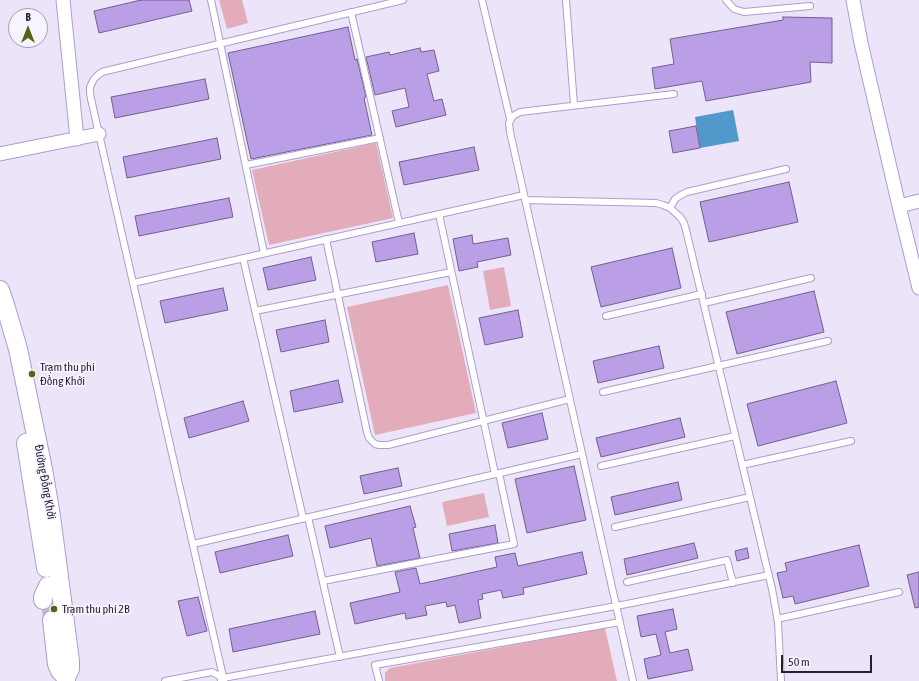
<!DOCTYPE html>
<html>
<head>
<meta charset="utf-8">
<style>
  body { margin:0 }
  #map { position:relative; width:919px; height:681px; overflow:hidden; background:#ece5fa; font-family:"Asap Condensed",sans-serif }
  canvas { display:block }
  .north { position:absolute; left:8px; top:8px; width:40px; height:40px; box-sizing:border-box; background:#f8f4ff; border:1px solid #a49ead; border-radius:50%; rotate:0deg; font-size:11px; font-weight:700; line-height:16px; text-align:center; color:#261e31 }
  .north::after { content:''; display:block; margin:auto; width:14px; height:18px; background:#536713; clip-path:polygon(50% 0,100% 100%,50% 72%,0 100%) }
  .scale { position:absolute; left:781px; top:655px; width:91px; height:18px; box-sizing:border-box; border:2px solid #261e31; border-top:0; padding-left:5px; font-size:12px; line-height:14px; white-space:nowrap; color:#261e31; -webkit-text-stroke:3px #f8f4ff; paint-order:stroke }
</style>
</head>
<body>
<div id="map">
<canvas width="919" height="681"></canvas>
<div class="north">B</div>
<div class="scale">50 m</div>
</div>
<script>
const ctx = document.querySelector('canvas').getContext('2d');
ctx.lineJoin = 'round';
function paint(path, color) {
  ctx.fillStyle = color;
  ctx.fill(path, 'evenodd');
}
function shape(rows) {
  const path = new Path2D();
  for (const r of rows) {
    path.moveTo(r[0], r[1]);
    for (let i = 2; i < r.length; i += 2) path.lineTo(r[i], r[i + 1]);
  }
  return path;
}
function trace(path, color, width, dash) {
  ctx.strokeStyle = color;
  ctx.lineWidth = width;
  ctx.lineCap = dash ? 'butt' : 'round';
  ctx.setLineDash(dash || []);
  ctx.stroke(path);
}
function write(font, color, halo, rows, align = 'center') {
  ctx.font = font + ' "Asap Condensed",sans-serif';
  ctx.lineWidth = 3.5;
  ctx.setLineDash([]);
  ctx.textBaseline = 'middle';
  ctx.strokeStyle = halo;
  ctx.fillStyle = color;
  for (const [text, x, y, turn = 0] of rows) {
    ctx.save();
    ctx.translate(x, y);
    ctx.rotate((+turn || 0) * Math.PI / 180);
    ctx.textAlign = isNaN(turn) ? turn : align;
    if (halo) ctx.strokeText(text, 0, 0);
    ctx.fillText(text, 0, 0);
    ctx.restore();
  }
}
paint(shape([
  [219,0,242,0,248,23,227,29],
  [376,143,393,218,269,245,252,170],
  [504,267,511,306,490,310,483,271],
  [448,285,476,413,375,435,347,307],
  [484,493,489,517,447,526,442,502],
  [605,628,617,681,385,681,385,673,390,668]
]), '#e3acba');
paint(shape([
  [733,110,739,141,700,148,695,117]
]), '#5198cb');
const building = shape([
  [141,0,189,0,192,11,99,33,94,11,141,0],
  [783,17,832,18,832,63,810,62,811,82,706,101,702,81,655,89,652,68,674,64,670,39,783,20,783,17],
  [348,27,355,60,357,59,366,97,364,98,372,135,251,159,228,53,348,27],
  [420,48,421,52,434,50,439,71,427,74,434,101,442,99,446,115,396,127,392,111,409,107,405,88,375,95,366,57,389,52,390,55,420,48],
  [205,79,209,99,115,118,111,97,205,79],
  [696,126,700,148,673,153,669,131,696,126],
  [217,138,221,159,127,178,123,157,217,138],
  [474,147,479,170,404,185,399,162,474,147],
  [789,182,798,222,709,242,700,202,789,182],
  [229,198,233,217,139,236,135,216,229,198],
  [414,233,418,254,376,262,372,242,414,233],
  [472,235,473,244,508,238,511,255,477,262,478,267,459,271,453,239,472,235],
  [672,248,681,288,601,307,591,267,672,248],
  [311,257,316,280,268,290,263,268,311,257],
  [223,288,228,310,165,323,160,301,223,288],
  [814,291,824,332,737,354,726,312,814,291],
  [518,310,523,337,485,345,479,318,518,310],
  [325,320,329,342,281,352,276,330,325,320],
  [659,346,664,368,598,383,593,361,659,346],
  [338,380,343,402,294,412,290,391,338,380],
  [836,381,847,423,758,446,747,404,836,381],
  [243,401,249,421,189,438,184,418,243,401],
  [542,413,548,439,508,448,502,423,542,413],
  [680,418,685,437,601,457,596,438,680,418],
  [574,466,586,520,527,533,515,479,574,466],
  [398,468,402,486,364,494,360,476,398,468],
  [678,482,682,500,615,515,611,497,678,482],
  [410,506,416,527,413,528,420,558,377,566,371,538,330,548,325,526,410,506],
  [495,525,498,543,452,551,449,534,495,525],
  [288,535,293,556,220,573,215,552,288,535],
  [694,543,698,558,627,575,624,559,694,543],
  [859,545,869,586,795,604,793,596,783,598,777,573,787,571,785,563,859,545],
  [747,548,749,558,737,561,735,551,747,548],
  [582,552,587,574,523,588,524,594,503,598,501,590,482,594,483,599,478,600,481,618,459,623,455,605,447,607,446,602,425,606,427,615,406,619,405,613,355,624,350,603,400,592,395,572,416,568,420,584,497,567,495,557,515,553,518,566,582,552],
  [919,572,919,607,915,608,907,575,919,572],
  [198,597,207,631,187,636,178,601,198,597],
  [673,609,677,629,665,632,670,653,688,649,693,670,648,679,644,659,661,655,656,634,641,637,637,616,673,609],
  [315,611,320,634,233,652,229,629,315,611]
]);
paint(building, '#bb9fe6');
trace(building, '#715f8c', 1);
trace(shape([
  [50,599,52,620]
]), '#c4bdd2', 18, [18, 9]);
const service = shape([
  [211,0,264,253],
  [482,0,510,119],
  [566,0,574,105],
  [726,0,734,9,744,12,810,6],
  [351,12,399,223],
  [246,165,380,138],
  [525,200,656,203,663,205,670,208,680,217,684,223,686,230,772,589,778,622,781,681],
  [670,208,675,199,681,195,687,192,786,169],
  [439,214,495,474],
  [326,239,367,432,369,438,375,444,379,445,388,445,570,399],
  [243,258,303,518],
  [133,283,524,195],
  [704,303,811,278],
  [255,311,451,272],
  [606,316,702,294],
  [603,392,828,341],
  [742,465,851,441],
  [601,466,735,436],
  [308,517,340,657],
  [615,527,750,497],
  [193,544,582,454],
  [323,581,514,544,499,473],
  [627,582,727,560,733,583],
  [777,619,899,592],
  [221,680,223,678,627,604,769,575],
  [165,681,212,672,223,678],
  [224,681,91,99,90,93,90,87,94,79,98,75,102,72,110,70,403,0],
  [379,681,375,665,620,622],
  [633,681,510,132,509,123,513,116,520,112,674,94]
]);
const minor = shape([
  [63,0,77,139],
  [853,0,861,43,899,206,919,288],
  [0,154,99,134],
  [899,206,919,201]
]);
const secondary = shape([
  [0,290,6,308,18,349,43,469,51,516,70,661,70,669,66,677,66,681],
  [26,443,46,568],
  [43,600,43,597,48,586],
  [52,620,57,664,60,671,66,677]
]);
trace(service, '#af9ccc', 8);
trace(minor, '#af9ccc', 15);
trace(secondary, '#af9ccc', 20);
trace(service, '#fff', 6);
trace(minor, '#fff', 13);
trace(secondary, '#fff', 18);
for (const [x, y, r, color] of [
  [32,374,4,"#536713"],
  [54,609,4,"#536713"]
]) {
  const dot = new Path2D();
  dot.arc(x, y, r, 0, 2 * Math.PI);
  ctx.fillStyle = color;
  ctx.fill(dot);
  trace(dot, '#f8f4ff', 1.5);
}
write('12px', '#261e31', '#f8f4ff', [
  ["Trạm thu phí",40,367],
  ["Đồng Khởi",40,381],
  ["Trạm thu phí 2B",62,609]
], 'left');
write('12px', '#261e31', '#f8f4ff', [
  ["Đường Đồng Khởi",45,482,80]
]);
</script>
</body>
</html>
